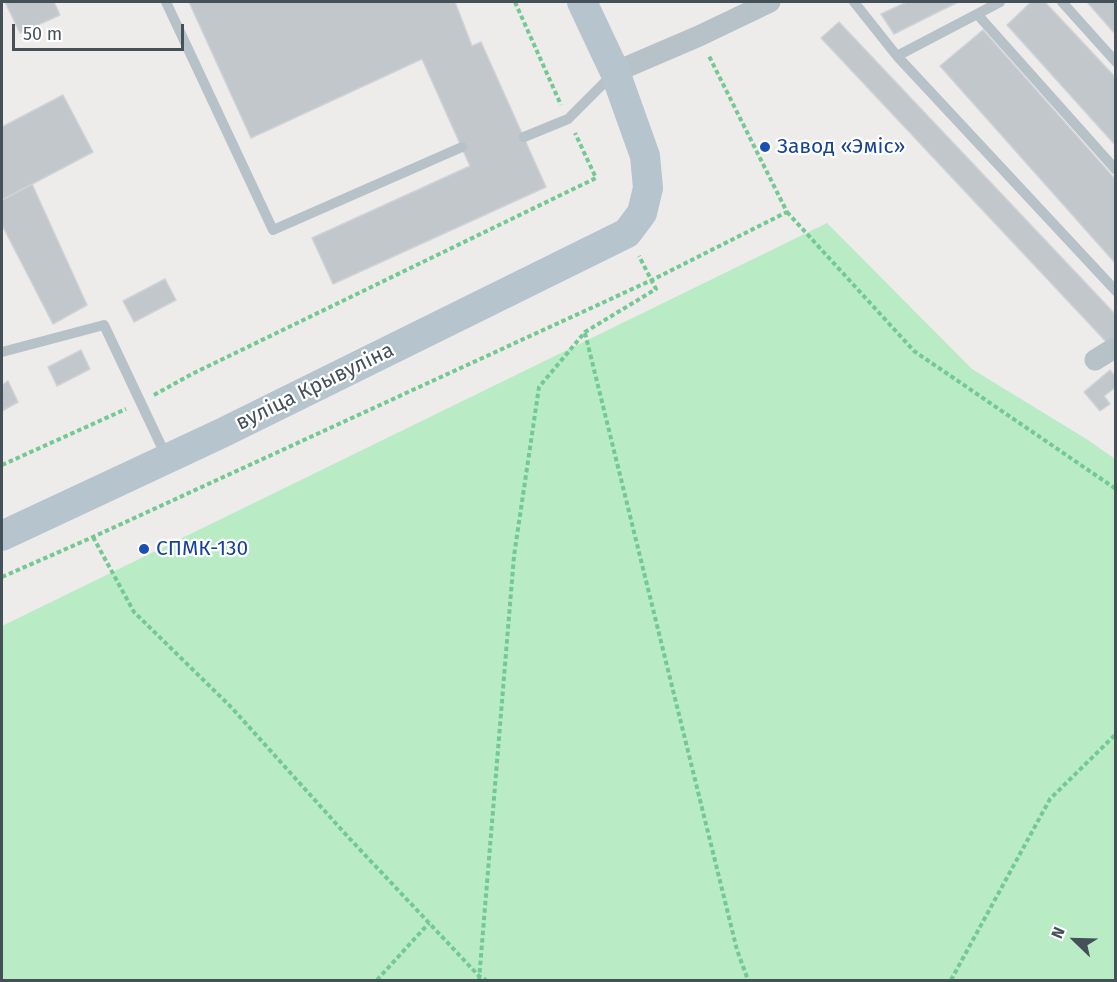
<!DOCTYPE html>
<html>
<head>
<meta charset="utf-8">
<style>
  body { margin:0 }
  #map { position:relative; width:1117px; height:982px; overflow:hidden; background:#eeebeb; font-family:"Fira Sans",sans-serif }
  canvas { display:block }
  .frame { position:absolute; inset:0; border:3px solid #445158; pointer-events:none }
  .north { position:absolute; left:1045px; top:910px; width:60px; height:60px; -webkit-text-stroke:4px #fff; paint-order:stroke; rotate:293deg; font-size:16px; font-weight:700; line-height:24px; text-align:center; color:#445158 }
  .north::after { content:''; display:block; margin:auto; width:21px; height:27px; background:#445158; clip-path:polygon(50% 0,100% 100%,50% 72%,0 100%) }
  .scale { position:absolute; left:12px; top:24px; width:172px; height:27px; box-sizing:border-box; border:3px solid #445158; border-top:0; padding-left:8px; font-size:18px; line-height:21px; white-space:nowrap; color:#445158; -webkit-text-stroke:4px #fff; paint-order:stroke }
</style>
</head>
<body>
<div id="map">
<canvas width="1117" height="982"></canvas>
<div class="frame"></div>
<div class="north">N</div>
<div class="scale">50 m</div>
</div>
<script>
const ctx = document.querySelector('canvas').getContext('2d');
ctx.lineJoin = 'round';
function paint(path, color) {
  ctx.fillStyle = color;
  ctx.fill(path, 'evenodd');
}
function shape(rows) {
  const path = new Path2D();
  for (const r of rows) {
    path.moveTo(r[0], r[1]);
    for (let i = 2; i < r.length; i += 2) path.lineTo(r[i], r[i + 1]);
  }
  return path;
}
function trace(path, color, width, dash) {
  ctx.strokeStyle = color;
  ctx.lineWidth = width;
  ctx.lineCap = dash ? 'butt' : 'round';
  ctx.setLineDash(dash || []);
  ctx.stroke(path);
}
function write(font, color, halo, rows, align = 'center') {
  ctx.font = font + ' "Fira Sans",sans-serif';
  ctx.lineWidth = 4.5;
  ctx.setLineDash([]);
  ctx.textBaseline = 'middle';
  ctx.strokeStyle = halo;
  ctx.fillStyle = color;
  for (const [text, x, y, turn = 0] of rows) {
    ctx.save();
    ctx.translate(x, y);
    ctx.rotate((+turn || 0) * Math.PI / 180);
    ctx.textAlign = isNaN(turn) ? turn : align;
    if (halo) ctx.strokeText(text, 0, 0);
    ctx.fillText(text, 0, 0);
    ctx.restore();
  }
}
paint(shape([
  [827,223,972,369,1088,440,1115,459,1115,980,2,980,2,626]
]), '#b9ecc5');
const building = shape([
  [5,2,54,2,60,15,20,33,5,2],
  [189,2,455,2,472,46,481,42,546,187,333,284,312,238,470,166,422,59,251,138,189,2],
  [907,2,958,2,894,34,881,14,907,2],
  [1031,2,1045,2,1116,78,1116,146,1007,25,1031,2],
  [1087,2,1116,2,1116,35,1087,2],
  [839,22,1116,315,1116,345,1112,348,821,38,839,22],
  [983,30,1116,180,1116,264,940,66,983,30],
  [63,95,93,152,2,200,2,127,63,95],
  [32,184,87,305,53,324,2,225,2,200,32,184],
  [165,279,176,300,134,322,123,301,165,279],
  [81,350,90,369,57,386,48,367,81,350],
  [1110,370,1116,377,1116,387,1104,396,1110,404,1100,411,1084,392,1110,370],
  [8,381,18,402,2,411,2,385,8,381]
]);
paint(building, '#c2c7cb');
trace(building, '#cfd2d7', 1.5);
trace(shape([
  [515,2,561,105],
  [787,212,914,351,1116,489],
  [585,333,737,950,748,980],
  [154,395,192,374,596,178,575,133],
  [2,465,126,409],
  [93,537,134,612,232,708,349,838,479,976,486,980],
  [2,577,93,537,652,280,787,212,708,54],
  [377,980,429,923],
  [479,980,514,556,539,387,585,332,656,289,639,256],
  [951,980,1050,799,1116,734]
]), '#72c992', 4, [4.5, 3]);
trace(shape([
  [166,2,273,230,462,147],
  [854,2,897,56,1116,291],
  [1062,2,1116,62],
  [977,14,1116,170],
  [897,56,1000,2],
  [524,137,568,119,613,74],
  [2,352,104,325,167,458]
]), '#b6c2c8', 10);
trace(shape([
  [615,72,699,36,770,2],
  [1095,360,1116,347]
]), '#b6c2c8', 21);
trace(shape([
  [2,536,222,433,627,233,642,213,648,188,645,156,615,72,582,2]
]), '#b6c5cd', 30);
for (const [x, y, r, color] of [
  [765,147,6,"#1a4fb4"],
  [144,549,6,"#1a4fb4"]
]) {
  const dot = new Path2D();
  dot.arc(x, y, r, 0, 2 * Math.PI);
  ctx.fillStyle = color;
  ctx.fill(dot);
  trace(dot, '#fff', 2);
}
write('21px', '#164399', '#fff', [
  ["Завод «Эміс»",777,147],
  ["СПМК-130",156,549]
], 'left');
write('21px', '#445158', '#fff', [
  ["вуліца Крывуліна",315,387,-26]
]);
</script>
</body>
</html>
